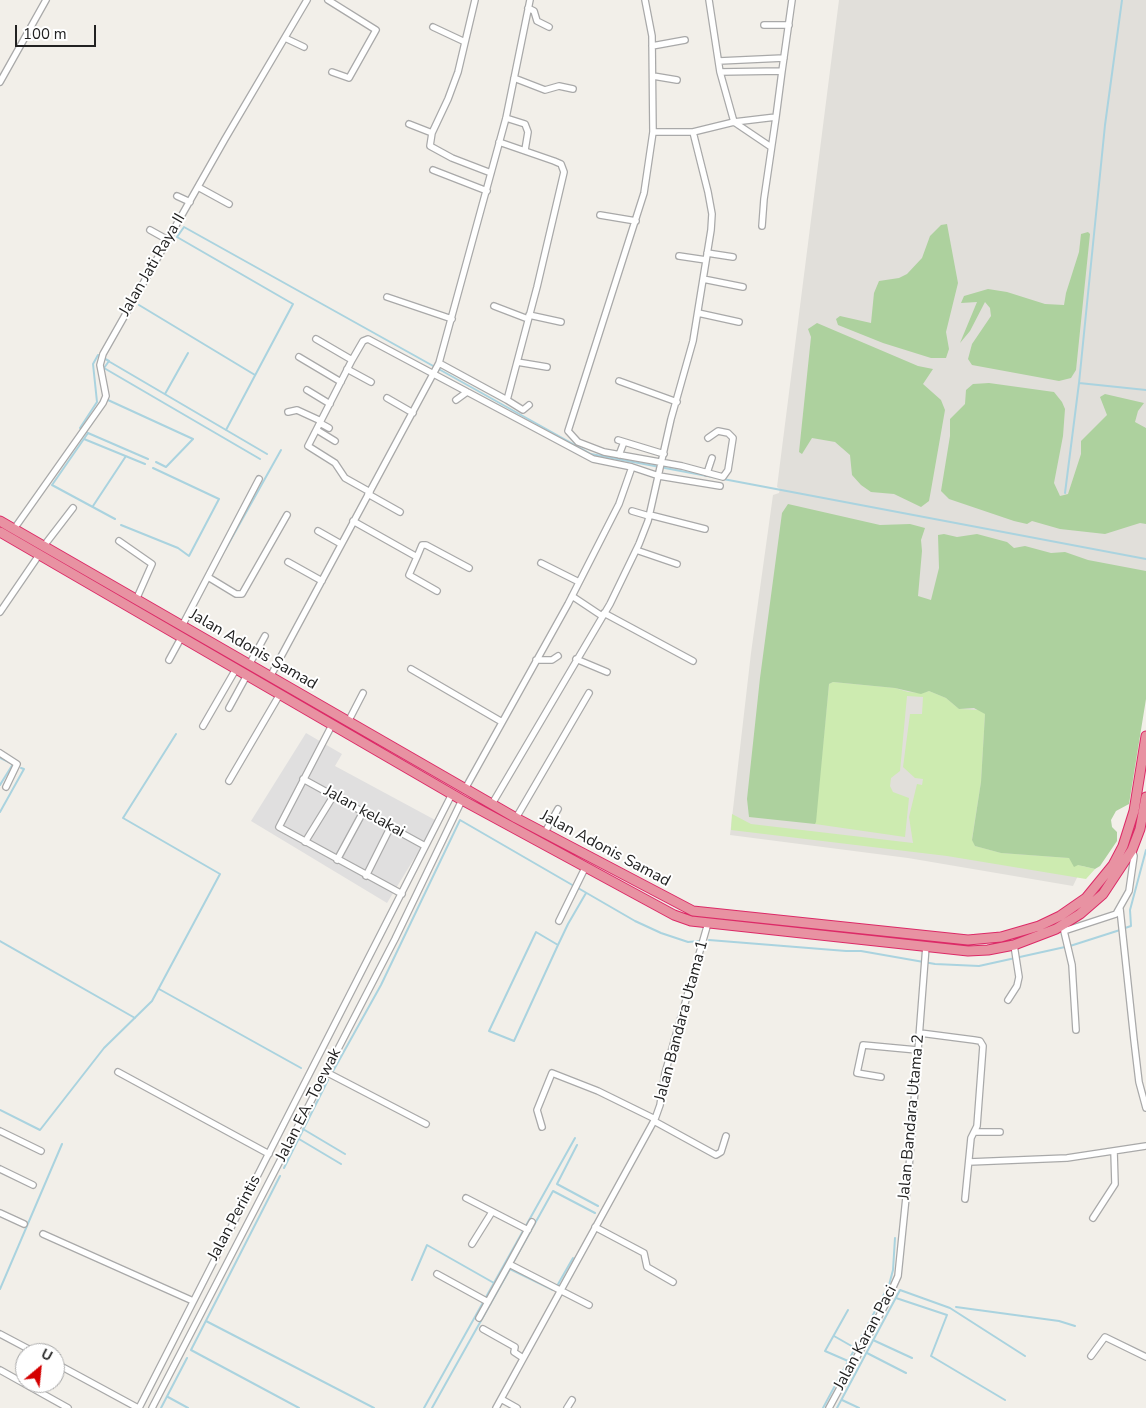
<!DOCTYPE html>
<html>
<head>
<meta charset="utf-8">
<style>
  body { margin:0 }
  #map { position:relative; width:1146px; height:1408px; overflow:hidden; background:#f2efe9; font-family:"Nunito Sans",sans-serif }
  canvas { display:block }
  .north { position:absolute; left:15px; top:1343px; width:50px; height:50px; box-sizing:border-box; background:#fff; border:1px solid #a7a7a7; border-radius:50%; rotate:28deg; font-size:14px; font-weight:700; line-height:20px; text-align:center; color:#222 }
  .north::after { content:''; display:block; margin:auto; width:18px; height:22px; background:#d40000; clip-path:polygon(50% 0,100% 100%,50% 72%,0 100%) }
  .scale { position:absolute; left:15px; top:25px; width:81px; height:22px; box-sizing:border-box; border:2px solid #222; border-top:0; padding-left:6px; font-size:15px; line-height:18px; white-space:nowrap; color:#222; -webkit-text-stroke:4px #fff; paint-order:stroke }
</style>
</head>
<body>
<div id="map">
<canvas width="1146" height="1408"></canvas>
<div class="north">U</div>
<div class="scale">100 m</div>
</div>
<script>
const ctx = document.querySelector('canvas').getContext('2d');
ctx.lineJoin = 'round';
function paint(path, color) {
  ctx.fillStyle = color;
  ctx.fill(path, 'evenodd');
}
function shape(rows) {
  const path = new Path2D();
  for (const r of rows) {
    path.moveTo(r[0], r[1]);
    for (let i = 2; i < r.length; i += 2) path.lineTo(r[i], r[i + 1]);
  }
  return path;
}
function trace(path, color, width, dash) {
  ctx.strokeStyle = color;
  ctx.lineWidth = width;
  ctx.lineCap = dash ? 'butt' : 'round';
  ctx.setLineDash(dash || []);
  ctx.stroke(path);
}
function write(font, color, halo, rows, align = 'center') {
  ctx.font = font + ' "Nunito Sans",sans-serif';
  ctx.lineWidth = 4;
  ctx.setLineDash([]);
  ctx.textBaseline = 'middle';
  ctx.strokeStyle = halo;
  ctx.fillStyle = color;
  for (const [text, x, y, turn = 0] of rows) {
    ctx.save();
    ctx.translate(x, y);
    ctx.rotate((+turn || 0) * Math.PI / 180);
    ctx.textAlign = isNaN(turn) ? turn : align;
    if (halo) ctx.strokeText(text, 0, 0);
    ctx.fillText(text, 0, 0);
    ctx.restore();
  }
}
paint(shape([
  [306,733,342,754,335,766,437,821,387,903,251,821]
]), '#e0dfdf');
paint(shape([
  [839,0,1146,0,1146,667,1111,807,1073,886,908,858,730,835,751,653,773,495,779,493,780,489,777,487]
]), '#e1dfda');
paint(shape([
  [833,682,895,688,908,692,921,693,929,691,946,698,959,709,980,710,985,714,981,782,972,839,975,846,1001,853,1069,858,1078,865,1095,869,1086,879,947,856,731,830,732,814,751,824,913,843,909,817,917,784,922,785,923,779,915,778,903,767,910,714,922,714,923,697,907,696,900,771,891,778,890,786,893,792,909,798,905,837,815,824,829,684]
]), '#cdebb0');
paint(shape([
  [947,224,958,283,946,332,949,349,946,358,931,358,883,343,838,325,836,319,840,316,871,323,874,293,879,281,899,278,907,274,922,258,930,236,941,225],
  [1088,232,1090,234,1076,370,1071,378,1059,381,972,365,968,359,972,344,991,316,990,308,985,302,970,331,960,343,977,302,961,303,964,296,988,289,1007,292,1045,304,1064,305,1066,293,1079,252,1081,234],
  [817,323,918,366,933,369,923,384,941,400,945,410,931,490,929,501,921,507,894,494,871,492,861,485,852,475,850,455,835,442,812,438,802,454,799,452,811,337,808,329],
  [989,383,1054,392,1062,402,1065,409,1063,436,1054,483,1060,496,1068,494,1081,454,1081,441,1107,415,1100,397,1105,394,1144,403,1138,411,1135,422,1146,428,1146,524,1140,523,1105,534,1060,529,1032,521,1027,524,1014,521,949,499,941,491,950,436,950,419,965,404,966,390,973,384],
  [788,504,880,525,910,524,925,528,921,540,922,551,918,596,931,600,939,568,938,535,944,534,957,537,977,534,1007,542,1014,548,1025,546,1051,553,1065,552,1088,560,1146,571,1146,699,1129,804,1116,811,1111,820,1112,827,1117,832,1117,841,1100,866,1095,869,1078,865,1074,867,1069,858,1001,853,975,846,972,840,981,782,985,714,974,708,959,709,946,698,929,691,921,694,895,688,833,682,829,684,816,822,815,824,749,817,747,799,760,678,782,513]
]), '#add19e');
trace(shape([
  [1122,0,1105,125,1079,383,1146,390],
  [139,305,255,375],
  [110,362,267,454],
  [165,394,188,353],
  [108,400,193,439,166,467,156,462],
  [226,430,293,304,177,237,184,227,591,454,1146,559],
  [88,433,148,459],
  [84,439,145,464],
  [1065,493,1079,383],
  [93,506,126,456],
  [115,519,52,485,88,433,80,428,97,402,93,364,98,355,109,361,104,368,260,459],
  [121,525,178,548,189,556,219,499,153,468],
  [225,550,281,450],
  [0,758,13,764],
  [0,785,13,764],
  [0,812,24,769,21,768],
  [578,888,635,921,661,933,688,942,700,941],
  [1125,928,1131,926,1130,910,1146,850],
  [709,940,846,951,861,951,935,964,979,966,1065,947],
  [0,941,135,1018],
  [558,945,536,932,489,1031,514,1041,558,945,568,924,586,893],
  [1070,946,1120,930],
  [159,989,301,1068],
  [332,1073,381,985,460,820,574,886],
  [0,1110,40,1130,104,1048,152,1001,220,874,123,818,176,734],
  [303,1129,345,1154],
  [299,1139,341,1164],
  [577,1145,557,1184,598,1206],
  [284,1168,328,1080],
  [280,1176,191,1350,299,1408],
  [514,1261,553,1191,595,1213],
  [412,1280,427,1245,494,1283],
  [557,1286,573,1258],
  [0,1289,62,1144],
  [896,1298,947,1315,931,1356,1005,1400],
  [956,1307,1059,1321,1075,1326],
  [206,1321,374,1408],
  [834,1336,855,1348],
  [873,1340,912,1358],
  [867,1353,906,1373],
  [848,1361,825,1351,848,1310],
  [168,1397,188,1408],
  [842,1400,859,1408],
  [161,1408,187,1358],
  [424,1408,575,1138],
  [432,1408,510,1269,553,1290],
  [823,1408,889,1285,893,1270,895,1238],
  [837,1408,900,1290,950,1308,1025,1356]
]), '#aad3df', 2);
const minor = shape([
  [328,0,376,30,349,78,332,72],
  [475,0,458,72,448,99,432,133,430,146,452,158,491,173],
  [645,0,652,36,653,132,644,193,568,431,578,442,604,452,682,466,723,477,728,470,733,438,728,433,718,431,708,438],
  [528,8,534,11,537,21,549,27],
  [764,25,789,25],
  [433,27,465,42],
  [285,38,304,47],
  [652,46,685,40],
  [719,61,784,58],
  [782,71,792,0],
  [720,72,734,122,771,147],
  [653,76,677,80],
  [514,78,545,90,559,86,573,89],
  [0,82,46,0],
  [506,118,525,124,528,132,525,150],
  [409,124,432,133],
  [653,132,693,132,734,122,776,117,782,71,720,72,709,0],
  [433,170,487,191],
  [198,187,229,204],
  [177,196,190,202],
  [600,215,636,221],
  [762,226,764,199,776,117],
  [150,230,168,240],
  [707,253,733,257],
  [679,256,706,260],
  [703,279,743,287],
  [387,297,452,319],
  [494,306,528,319],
  [698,313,739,322],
  [529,315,561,322],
  [316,339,352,360],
  [299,357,341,382],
  [517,362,547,367],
  [439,363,507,400,537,287,564,172,561,164,554,161,499,142],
  [347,369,371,382],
  [619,381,677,402],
  [307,390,330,404],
  [387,398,413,413],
  [456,400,467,392],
  [507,400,523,410,529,405],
  [288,412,297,410,321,421],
  [320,423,329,428],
  [317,430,335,441],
  [618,440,664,454],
  [619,455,624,442],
  [707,473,712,458],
  [370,492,345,478,335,463,308,446,352,360,363,341,368,339,593,459,632,467,659,476,720,486],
  [368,494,400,512],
  [632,511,649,516],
  [650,515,705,529],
  [353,521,417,557,409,575,437,591],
  [14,529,103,403,106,396,100,365,103,354,225,139,307,0],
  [318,531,341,544],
  [119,541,152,564,136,600],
  [43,547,73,508],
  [636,550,677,564],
  [417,557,422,545,426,545,469,568],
  [288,562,322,581],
  [541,563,579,582],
  [208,577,236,594,242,594,287,515],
  [572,596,602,616],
  [0,612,39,555],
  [604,613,693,661],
  [182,626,259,479],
  [576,659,607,672],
  [169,660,181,638],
  [536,660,552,660,558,656],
  [249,665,265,636],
  [411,669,502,722],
  [270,677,439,363,506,118,530,0],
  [229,708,247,675],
  [348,722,363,693],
  [332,725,279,827,402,894],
  [203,726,236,669],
  [0,753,17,764,6,787],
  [303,779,425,846],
  [229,781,280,694],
  [465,789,568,604,619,504,632,467],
  [492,804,610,604,639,544,648,521,671,419,693,341,711,230,712,214,708,192,693,132],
  [516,818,589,693],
  [544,834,558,809],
  [305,842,334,795],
  [337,860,363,812],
  [366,876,391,826],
  [1120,909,1134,1040,1139,1082,1146,1108],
  [559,921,585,868],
  [1063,924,1064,931,1116,914,1129,891,1134,856,1132,850],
  [1064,931,1072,965,1076,1030],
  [1008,1000,1017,986,1019,977,1014,945],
  [920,1033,974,1040,980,1041,983,1046,977,1126,971,1138,965,1199],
  [118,1072,269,1154],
  [326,1072,426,1124],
  [881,1077,857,1073,863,1045,917,1050],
  [654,1121,716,1155,721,1152,726,1136],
  [542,1127,537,1110,552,1073,598,1091,655,1119],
  [0,1131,41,1151],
  [975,1132,1000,1132],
  [969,1162,1067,1158,1146,1146],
  [0,1169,33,1185],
  [466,1198,528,1230],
  [0,1213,24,1224],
  [1093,1218,1115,1184,1114,1151],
  [532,1222,509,1264,589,1305],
  [595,1227,644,1253,647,1267,673,1282],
  [43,1234,193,1301],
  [472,1244,492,1212],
  [437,1274,488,1302],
  [479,1318,509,1264],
  [483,1329,515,1347,514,1352,523,1358],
  [0,1334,36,1353],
  [1091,1356,1105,1337,1146,1357],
  [55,1363,138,1408],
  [0,1370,68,1408],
  [501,1399,517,1408],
  [139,1408,452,794],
  [152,1408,395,939,462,800],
  [496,1408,655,1119,660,1105,665,1073,708,923],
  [567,1408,572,1400],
  [829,1408,885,1305,898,1276,909,1168,926,946]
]);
const highway = shape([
  [0,521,516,818,693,911,968,940,1001,937,1039,926,1060,916,1086,898,1113,865,1123,846,1134,811,1146,736],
  [0,532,462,800,674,915,691,921,968,951,988,950,1014,945,1056,929,1080,914,1103,894,1132,850,1140,829,1146,797]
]);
trace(minor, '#a9a9a9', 8);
trace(highway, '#dc2a67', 11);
trace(minor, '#fff', 5.5);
trace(highway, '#e892a2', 9);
write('16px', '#222', '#fff', [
  ["Jalan Jati Raya II",153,265,-60],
  ["Jalan Adonis Samad",253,650,30],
  ["Jalan kelakai",364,812,29],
  ["Jalan Adonis Samad",605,849,28],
  ["Jalan Bandara Utama 1",682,1021,-75],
  ["Jalan EA. Toewak",309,1105,-63],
  ["Jalan Bandara Utama 2",912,1117,-85],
  ["Jalan Perintis",235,1218,-62],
  ["Jalan Karan Paci",866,1338,-62]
]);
</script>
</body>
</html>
